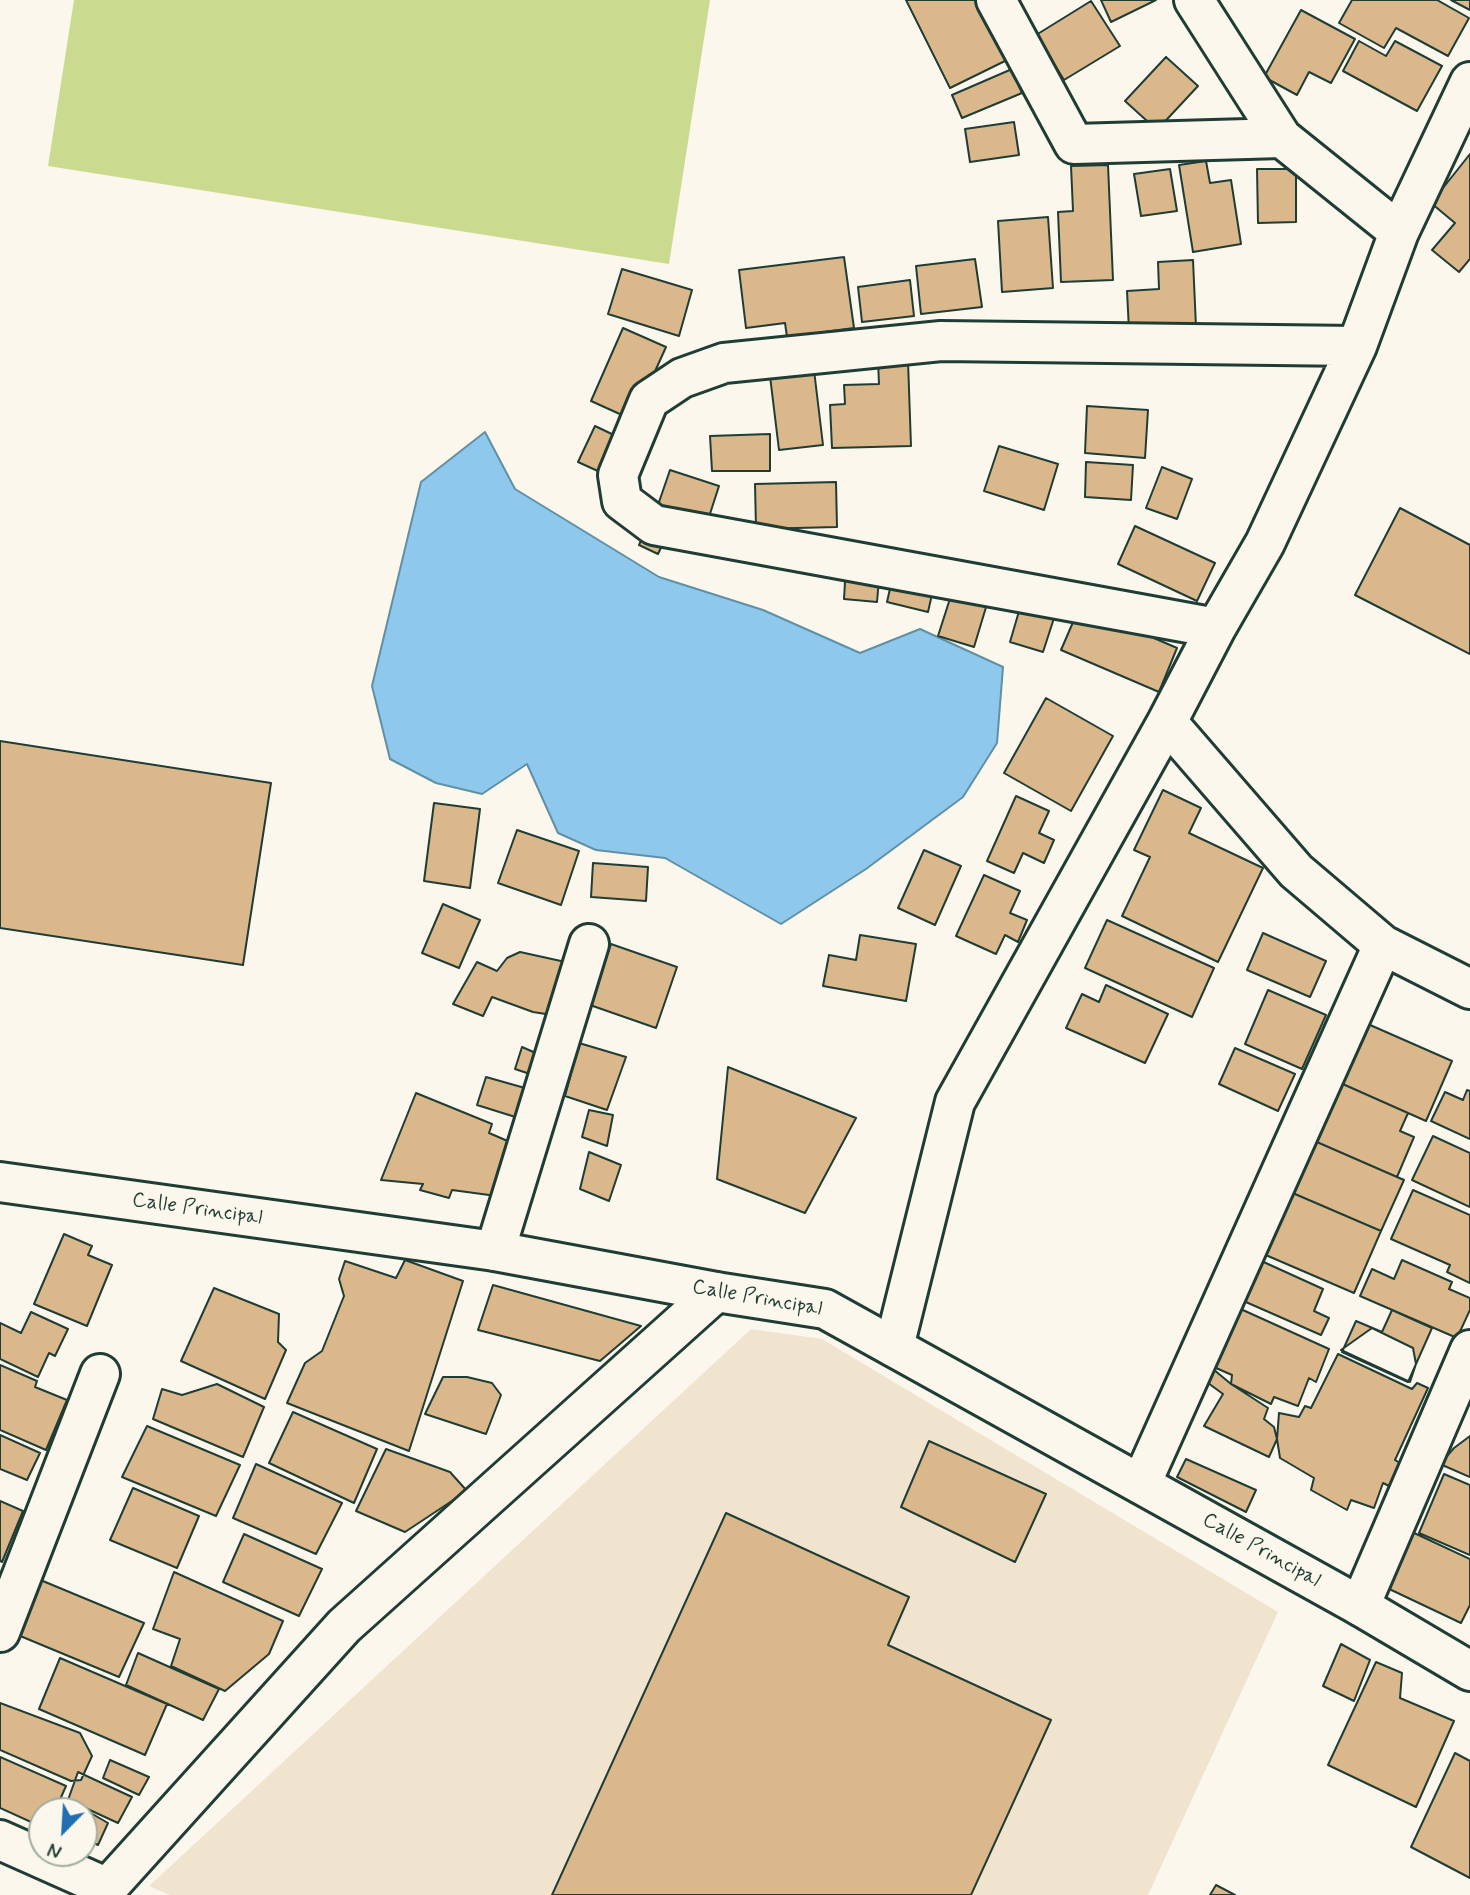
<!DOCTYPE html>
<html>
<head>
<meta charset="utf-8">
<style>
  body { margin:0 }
  #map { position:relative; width:1470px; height:1895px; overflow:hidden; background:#fbf7ec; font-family:Mynerve,sans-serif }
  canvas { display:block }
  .north { position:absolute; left:28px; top:1797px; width:70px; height:70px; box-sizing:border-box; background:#fbf7ec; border:2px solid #a3ada2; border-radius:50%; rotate:204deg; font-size:19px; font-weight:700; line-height:28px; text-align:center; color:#1f3d34 }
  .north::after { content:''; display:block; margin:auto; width:24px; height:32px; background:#1f6fb2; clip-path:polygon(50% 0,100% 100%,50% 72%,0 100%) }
</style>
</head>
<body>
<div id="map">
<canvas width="1470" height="1895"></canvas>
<div class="north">N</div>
</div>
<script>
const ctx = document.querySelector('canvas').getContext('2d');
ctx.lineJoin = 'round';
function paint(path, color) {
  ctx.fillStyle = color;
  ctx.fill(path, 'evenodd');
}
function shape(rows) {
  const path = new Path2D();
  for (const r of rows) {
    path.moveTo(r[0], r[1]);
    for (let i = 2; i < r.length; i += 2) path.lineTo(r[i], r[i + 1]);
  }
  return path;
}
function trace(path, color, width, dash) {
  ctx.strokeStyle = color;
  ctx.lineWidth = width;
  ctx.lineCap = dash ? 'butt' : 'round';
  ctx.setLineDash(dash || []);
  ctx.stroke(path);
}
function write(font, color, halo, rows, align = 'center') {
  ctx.font = font + ' Mynerve,sans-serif';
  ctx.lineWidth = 5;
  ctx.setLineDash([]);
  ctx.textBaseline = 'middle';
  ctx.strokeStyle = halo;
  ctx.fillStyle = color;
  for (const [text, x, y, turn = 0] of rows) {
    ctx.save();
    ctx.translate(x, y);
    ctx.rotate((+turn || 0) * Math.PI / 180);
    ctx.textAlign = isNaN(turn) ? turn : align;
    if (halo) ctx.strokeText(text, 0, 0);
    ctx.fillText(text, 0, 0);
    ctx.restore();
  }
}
paint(shape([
  [751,1329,822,1339,1278,1612,1148,1895,170,1895,149,1886]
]), '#f1e4cf');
paint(shape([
  [74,0,710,0,669,264,48,166]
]), '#cadb90');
const water = shape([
  [485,432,515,489,659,577,763,610,860,653,920,629,1003,667,997,743,963,797,866,869,781,924,665,858,596,850,558,833,527,764,482,794,436,783,390,759,372,686,421,482,485,432]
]);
paint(water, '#8ec8ed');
trace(water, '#6290a3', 2);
const building = shape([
  [906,0,977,0,1007,60,950,88,906,0],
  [1101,0,1156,0,1111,22,1101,0],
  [1352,0,1437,0,1469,18,1448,56,1396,28,1384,48,1339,23,1352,0],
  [1451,0,1470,0,1470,10,1451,0],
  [1091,1,1120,46,1064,80,1036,35,1091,1],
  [1301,10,1355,39,1331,83,1309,72,1297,95,1264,77,1301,10],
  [1359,41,1386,56,1395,41,1442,66,1417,111,1343,71,1359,41],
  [1166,57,1198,86,1157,130,1125,101,1166,57],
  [1012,69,1022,93,962,118,952,95,1012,69],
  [1014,122,1019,155,970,162,965,129,1014,122],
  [1470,154,1470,259,1459,272,1432,250,1455,223,1431,203,1470,154],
  [1206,161,1210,183,1231,180,1241,244,1193,252,1179,165,1206,161],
  [1108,165,1113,280,1061,282,1058,212,1073,211,1071,166,1108,165],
  [1170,169,1177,211,1141,216,1134,174,1170,169],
  [1257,169,1296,169,1296,222,1258,223,1257,169],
  [1048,217,1053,288,1002,292,998,221,1048,217],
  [844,257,854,328,787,337,785,323,746,328,739,270,844,257],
  [975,259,982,307,921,314,916,266,975,259],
  [1193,260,1196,327,1129,330,1127,291,1159,289,1158,262,1193,260],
  [622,269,692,290,679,336,608,314,622,269],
  [910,280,914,316,862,322,858,287,910,280],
  [623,328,666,347,633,420,591,401,623,328],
  [878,361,908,361,911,446,832,448,830,405,845,404,844,385,879,384,878,361],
  [814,370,823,445,779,450,770,376,814,370],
  [1087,406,1148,410,1145,458,1085,453,1087,406],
  [595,426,616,436,600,472,578,462,595,426],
  [770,434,770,471,712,471,710,436,770,434],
  [999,446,1058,464,1044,510,984,491,999,446],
  [1086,462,1133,465,1131,500,1085,497,1086,462],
  [1162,467,1192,479,1177,519,1146,508,1162,467],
  [670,470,719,486,707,523,658,505,670,470],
  [836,482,837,527,756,529,755,484,836,482],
  [1400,508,1470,545,1470,654,1355,595,1400,508],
  [1135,526,1215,563,1197,601,1118,564,1135,526],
  [647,527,666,537,658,554,639,545,647,527],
  [846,565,880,568,877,602,844,599,846,565],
  [894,571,935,581,928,612,887,602,894,571],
  [955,583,990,594,974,647,938,636,955,583],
  [1022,601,1056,612,1043,652,1010,642,1022,601],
  [1080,606,1177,648,1159,692,1061,650,1080,606],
  [1046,698,1113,736,1071,811,1004,773,1046,698],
  [0,741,271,783,243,965,0,928,0,741],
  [1163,790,1201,808,1189,833,1263,868,1218,962,1122,916,1150,857,1134,850,1163,790],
  [1016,796,1049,811,1039,833,1054,840,1044,863,1023,853,1014,873,987,861,1016,796],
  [434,803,480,809,470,888,424,881,434,803],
  [517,830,579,851,561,905,498,883,517,830],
  [924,850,961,866,935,925,898,908,924,850],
  [593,863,648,867,646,901,591,897,593,863],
  [984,875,1020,891,1010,913,1027,920,1018,942,1005,935,996,954,956,936,984,875],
  [443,904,480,920,459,968,422,953,443,904],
  [1107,920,1214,968,1192,1017,1085,968,1107,920],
  [1263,933,1326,961,1310,997,1247,970,1263,933],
  [860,935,916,944,906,1001,823,986,829,955,856,960,860,935],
  [611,944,677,967,656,1028,590,1005,611,944],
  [520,952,570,963,552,1015,533,1012,492,997,483,1016,453,1004,477,962,497,971,507,958,520,952],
  [1106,985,1168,1014,1145,1063,1066,1028,1082,994,1099,1002,1106,985],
  [1268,990,1326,1015,1302,1069,1245,1044,1268,990],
  [1361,1021,1452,1061,1426,1121,1336,1081,1361,1021],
  [579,1043,626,1057,607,1110,565,1096,579,1043],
  [522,1047,545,1057,542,1078,515,1069,522,1047],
  [1235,1048,1295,1074,1278,1111,1219,1084,1235,1048],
  [728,1067,856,1118,805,1213,717,1179,728,1067],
  [486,1077,539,1092,525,1120,477,1105,486,1077],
  [1336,1081,1408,1113,1400,1131,1414,1137,1397,1177,1310,1139,1336,1081],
  [1467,1090,1470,1091,1470,1139,1431,1121,1445,1092,1463,1100,1467,1090],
  [416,1093,492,1124,489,1133,510,1142,504,1197,452,1190,449,1198,420,1190,423,1184,381,1180,416,1093],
  [589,1110,613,1115,607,1146,582,1137,589,1110],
  [1433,1136,1470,1153,1470,1207,1412,1180,1433,1136],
  [1310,1139,1404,1180,1381,1231,1288,1191,1310,1139],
  [589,1152,621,1165,609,1201,580,1189,589,1152],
  [1413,1190,1470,1215,1470,1283,1447,1272,1450,1265,1391,1239,1413,1190],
  [1288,1191,1381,1231,1354,1293,1261,1253,1288,1191],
  [64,1234,92,1246,88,1255,112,1265,87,1326,34,1304,64,1234],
  [1257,1259,1323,1289,1314,1311,1329,1318,1321,1335,1239,1299,1257,1259],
  [405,1260,463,1281,409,1451,287,1403,305,1363,322,1351,344,1296,339,1279,345,1261,396,1278,405,1260],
  [1402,1260,1452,1282,1449,1289,1470,1298,1470,1310,1457,1338,1360,1296,1372,1269,1394,1279,1402,1260],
  [493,1285,641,1326,600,1361,478,1330,493,1285],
  [214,1288,279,1314,278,1342,286,1350,265,1399,181,1361,214,1288],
  [1234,1306,1329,1349,1316,1382,1309,1378,1298,1406,1274,1397,1271,1404,1231,1384,1232,1375,1207,1364,1234,1306],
  [1392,1310,1432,1328,1408,1382,1342,1352,1356,1321,1382,1332,1392,1310],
  [31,1312,68,1329,55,1356,49,1353,38,1377,0,1359,0,1323,21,1333,31,1312],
  [1372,1328,1413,1348,1416,1364,1410,1382,1341,1350,1372,1328],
  [1338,1354,1412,1389,1417,1383,1428,1388,1395,1460,1400,1463,1389,1486,1383,1483,1374,1508,1351,1500,1347,1510,1311,1490,1314,1478,1280,1458,1277,1439,1279,1413,1299,1417,1305,1406,1311,1408,1338,1354],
  [1207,1364,1231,1384,1268,1408,1264,1419,1274,1427,1277,1439,1269,1457,1204,1426,1223,1394,1208,1383,1203,1392,1196,1390,1207,1364],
  [0,1365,37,1381,35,1387,67,1400,46,1450,0,1430,0,1365],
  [443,1377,467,1377,492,1383,501,1395,486,1434,425,1414,443,1377],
  [217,1384,264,1407,243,1457,153,1419,162,1389,182,1395,217,1384],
  [293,1412,377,1449,354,1503,269,1463,293,1412],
  [147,1426,240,1465,216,1516,122,1477,147,1426],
  [0,1435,40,1453,27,1480,0,1469,0,1435],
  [1470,1436,1470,1477,1440,1464,1454,1448,1470,1436],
  [929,1441,1046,1494,1015,1562,901,1507,929,1441],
  [386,1449,450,1472,467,1491,405,1532,356,1511,386,1449],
  [1186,1459,1256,1490,1246,1512,1177,1477,1186,1459],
  [256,1464,342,1503,316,1554,233,1518,256,1464],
  [1444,1474,1470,1485,1470,1555,1419,1533,1444,1474],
  [133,1488,199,1516,177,1568,110,1540,133,1488],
  [0,1501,23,1511,2,1562,0,1561,0,1501],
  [726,1513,909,1597,888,1645,1051,1720,971,1895,552,1895,726,1513],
  [1412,1532,1470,1559,1470,1605,1461,1623,1385,1587,1412,1532],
  [244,1534,322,1569,299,1616,223,1582,244,1534],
  [174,1572,283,1621,269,1654,225,1691,171,1666,180,1639,153,1629,174,1572],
  [38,1579,144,1623,119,1677,13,1633,38,1579],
  [1341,1644,1370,1660,1354,1701,1323,1686,1341,1644],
  [138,1653,219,1689,203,1720,126,1685,138,1653],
  [60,1658,167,1704,145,1755,39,1709,60,1658],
  [1376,1662,1402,1673,1400,1698,1454,1721,1416,1807,1328,1765,1376,1662],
  [0,1703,80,1733,92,1756,81,1780,71,1781,0,1750,0,1703],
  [1455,1753,1470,1761,1470,1878,1411,1847,1455,1753],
  [0,1757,66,1786,55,1811,42,1811,42,1827,0,1808,0,1757],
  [110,1760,149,1777,139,1795,103,1778,110,1760],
  [78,1772,132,1797,118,1823,68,1800,78,1772],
  [68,1800,108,1823,98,1845,84,1839,84,1811,62,1811,68,1800],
  [1216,1885,1235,1895,1210,1895,1216,1885]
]);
paint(building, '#dbb78c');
trace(building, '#1f3d34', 2);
const minor = shape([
  [996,0,1074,144,1282,138,1399,232],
  [1194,0,1282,138],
  [1216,628,654,525,622,501,618,475,649,400,682,378,724,363,941,341,1357,346],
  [1167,722,1296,871,1383,945,1470,989],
  [495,1251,589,944],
  [894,1347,955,1102,1167,722,1216,628,1265,543,1357,346,1399,232,1470,82],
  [1141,1484,1383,945],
  [1360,1606,1470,1350],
  [0,1632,100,1374],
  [0,1840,108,1888],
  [101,1895,344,1626,716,1292]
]);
const tertiary = shape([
  [0,1182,495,1251,716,1292,825,1309,1360,1606,1470,1671]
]);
trace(minor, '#1f3d34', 44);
trace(tertiary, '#1f3d34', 44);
trace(minor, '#fbf7ec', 38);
trace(tertiary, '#fbf7ec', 38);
write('21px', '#1f3d34', '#fbf7ec', [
  ["Calle Principal",197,1210,8],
  ["Calle Principal",757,1299,10],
  ["Calle Principal",1261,1551,29]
]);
</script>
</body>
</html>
